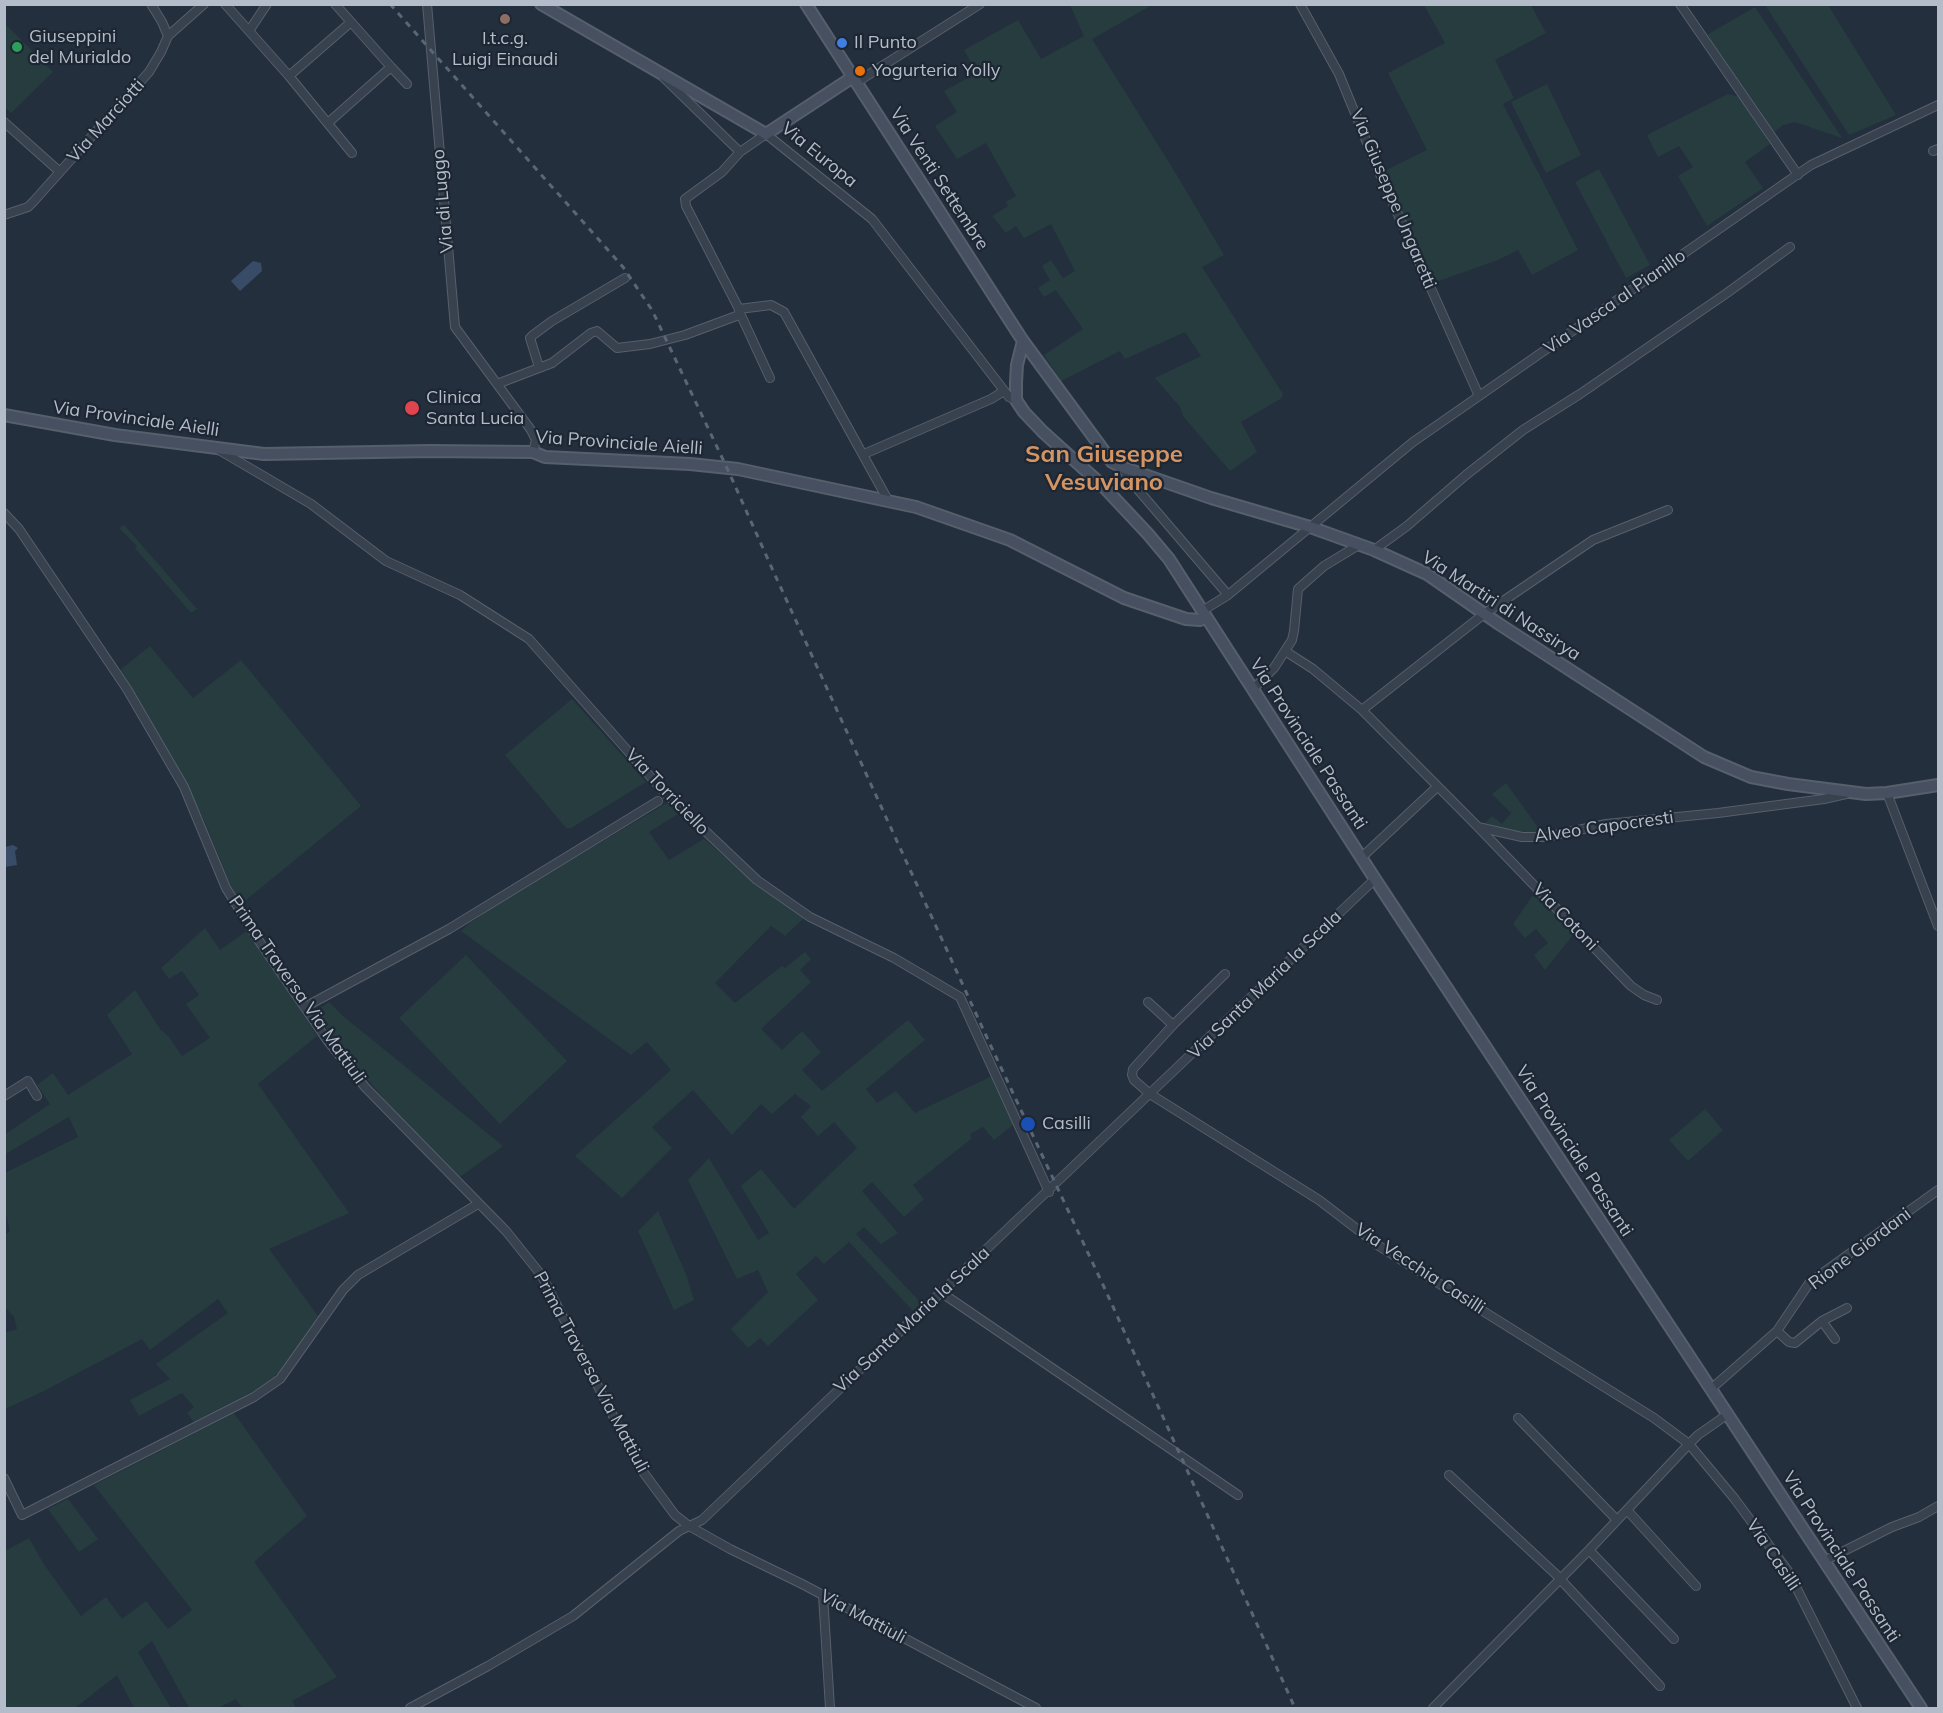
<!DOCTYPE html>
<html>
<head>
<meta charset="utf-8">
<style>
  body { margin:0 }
  #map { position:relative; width:1943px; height:1713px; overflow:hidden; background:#242f3e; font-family:Mulish,sans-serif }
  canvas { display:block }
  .frame { position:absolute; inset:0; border:6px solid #b4bcc9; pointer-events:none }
</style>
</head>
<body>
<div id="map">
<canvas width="1943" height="1713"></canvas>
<div class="frame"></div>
</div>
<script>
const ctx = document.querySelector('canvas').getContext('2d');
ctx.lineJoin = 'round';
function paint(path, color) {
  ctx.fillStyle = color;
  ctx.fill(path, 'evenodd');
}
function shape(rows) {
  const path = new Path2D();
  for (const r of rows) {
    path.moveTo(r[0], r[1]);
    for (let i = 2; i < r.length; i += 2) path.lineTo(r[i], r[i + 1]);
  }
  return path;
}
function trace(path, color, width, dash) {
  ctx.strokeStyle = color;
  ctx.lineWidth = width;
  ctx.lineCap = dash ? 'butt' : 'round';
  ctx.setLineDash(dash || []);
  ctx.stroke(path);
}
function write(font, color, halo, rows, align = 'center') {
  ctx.font = font + ' Mulish,sans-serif';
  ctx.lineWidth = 4.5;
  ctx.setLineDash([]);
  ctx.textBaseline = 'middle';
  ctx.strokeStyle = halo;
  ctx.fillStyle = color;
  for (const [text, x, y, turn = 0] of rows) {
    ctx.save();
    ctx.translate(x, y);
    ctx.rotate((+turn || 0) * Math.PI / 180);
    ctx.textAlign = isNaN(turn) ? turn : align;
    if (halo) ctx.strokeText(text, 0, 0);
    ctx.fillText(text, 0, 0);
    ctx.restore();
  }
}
paint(shape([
  [1070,5,1152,5,1092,39,1175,172,1224,255,1202,267,1283,394,1282,398,1241,422,1257,452,1230,471,1183,416,1180,407,1155,378,1201,356,1185,332,1125,359,1120,351,1061,381,1044,355,1083,329,1056,290,1044,297,1038,288,1050,280,1042,266,1051,260,1063,278,1075,271,1051,224,1024,238,1016,226,1006,233,992,216,1008,206,1006,202,1016,196,986,143,957,159,935,126,957,112,944,91,977,73,964,50,1018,20,1041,59,1084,36],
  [1424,5,1531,5,1546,33,1495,60,1514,98,1503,104,1578,250,1532,275,1518,250,1498,260,1433,283,1384,171,1427,150,1388,73,1445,43],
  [1765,5,1828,5,1896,115,1849,135],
  [1755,7,1842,138,1795,122,1783,125,1773,133,1705,36],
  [4,23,53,72,11,113,5,107],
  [1547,84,1581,155,1546,173,1511,102],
  [1728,94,1740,97,1770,144,1745,162,1763,188,1707,226,1678,176,1693,167,1679,146,1658,157,1647,135],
  [1599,169,1650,265,1626,278,1575,182],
  [124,525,161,567,197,609,191,613,135,548,137,546,119,528],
  [150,646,193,698,241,660,361,806,241,904,230,884,204,820,171,756,120,670],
  [572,699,646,782,571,828,566,828,505,755],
  [1506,783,1542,833,1509,831,1485,823,1492,816,1502,824,1511,813,1492,794],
  [667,803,678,814,649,832,669,860,704,839,749,878,804,918,785,936,771,926,715,983,735,1003,782,966,785,968,805,952,811,959,800,970,811,982,761,1029,782,1050,802,1031,821,1052,802,1070,822,1091,908,1020,925,1040,866,1089,877,1103,896,1091,915,1113,992,1076,1014,1124,994,1140,983,1127,970,1134,971,1139,913,1185,924,1199,904,1217,872,1182,862,1191,898,1233,881,1244,864,1227,856,1234,921,1303,913,1311,849,1242,824,1264,816,1256,796,1274,818,1300,768,1346,760,1338,748,1348,731,1329,768,1292,758,1270,737,1279,688,1180,709,1158,758,1240,769,1233,741,1186,761,1169,794,1209,857,1148,834,1122,818,1136,801,1117,811,1106,795,1094,772,1114,761,1104,732,1135,693,1090,652,1127,672,1148,622,1198,575,1156,671,1070,647,1042,631,1055,461,931,470,923,499,903],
  [1533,895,1539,900,1542,898,1574,930,1573,935,1545,970,1534,955,1548,943,1536,929,1525,938,1513,924],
  [205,928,220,950,248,930,317,1036,258,1084,349,1213,269,1249,318,1316,281,1369,269,1383,194,1422,187,1413,194,1407,182,1393,139,1416,130,1400,170,1379,156,1364,228,1313,218,1299,150,1350,142,1339,42,1392,5,1409,5,1333,17,1329,14,1317,5,1307,5,1235,10,1231,5,1210,5,1173,78,1137,69,1117,5,1154,4,1131,7,1133,50,1104,37,1085,53,1073,68,1095,132,1054,107,1015,135,990,160,1029,169,1037,182,1056,210,1038,186,1004,199,995,182,971,169,979,161,968],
  [466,955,567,1061,500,1124,399,1018],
  [329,1002,343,1016,503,1146,460,1177,407,1126,333,1039,316,1011],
  [1705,1109,1723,1130,1688,1161,1669,1140],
  [658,1211,686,1274,694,1300,674,1310,638,1231],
  [234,1413,307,1516,254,1562,337,1677,292,1701,296,1708,242,1708,236,1699,218,1708,189,1708,152,1641,138,1652,171,1708,134,1708,117,1675,75,1708,5,1708,5,1551,29,1538,43,1563,81,1616,106,1597,122,1619,146,1601,168,1629,192,1610,94,1485],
  [68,1499,98,1539,79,1552,48,1509]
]), '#263c3f');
paint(shape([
  [253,261,261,263,262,271,240,291,231,281],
  [13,845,18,848,15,851,17,865,5,867,5,847]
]), '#394c67');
const street = shape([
  [225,4,289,76,351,22,335,4],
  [427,4,455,327,531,430,536,440,533,452],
  [1300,4,1339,74,1379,172,1479,396],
  [1680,4,1798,175],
  [249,31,267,4],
  [168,36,204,4],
  [391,67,407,84],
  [289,76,352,153],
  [664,78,740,152],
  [857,82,980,4],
  [4,122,60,172],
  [329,122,391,67,351,22],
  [1933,151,1938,149],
  [4,215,28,207,34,201,149,72,161,52,168,36,162,22,151,4],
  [739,311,770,378],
  [539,367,530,338,533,335,552,321,625,278],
  [497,384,552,363,591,333,597,331,617,348,650,344,685,335,739,315],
  [219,450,311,504,386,561,460,595,529,639,664,792,757,880,810,917,894,958,960,997,1049,1192],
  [864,454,991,399,1004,391],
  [1122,467,1128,478,1228,595],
  [889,502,784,312,771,305,739,309,686,206,685,199,722,172,740,152,766,134,872,219,1009,397,1016,400],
  [4,513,19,529,127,689,184,787,226,888,261,944,327,1040,365,1087,506,1231,542,1276,638,1465,675,1515,689,1526,730,1549,802,1584,1036,1708],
  [1374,550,1407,526,1466,475,1523,430,1580,394,1727,293,1790,247],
  [1202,611,1228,595,1413,442,1811,165,1938,105],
  [1285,651,1313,669,1362,710,1478,827,1522,837,1546,837,1606,824,1718,813,1824,799,1846,794],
  [1253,689,1274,668,1292,640,1294,631,1298,589,1324,566,1357,546],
  [1362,710,1484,614,1593,540,1668,510],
  [1887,793,1938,926],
  [1478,827,1631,986,1644,995,1657,1000],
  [1362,857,1437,787],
  [1225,974,1173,1025,1133,1069,1132,1075,1134,1080,1150,1094,1319,1200,1379,1246,1654,1418,1689,1444,1734,1498,1788,1571,1857,1708],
  [1148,1002,1173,1025],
  [305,1007,449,929,658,801],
  [4,1096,28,1081,37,1096],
  [942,1293,1238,1495],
  [1822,1321,1847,1308],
  [1777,1331,1789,1342,1795,1343,1822,1321,1835,1339],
  [1711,1389,1777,1331,1810,1282,1938,1190],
  [1518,1418,1617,1520],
  [1449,1475,1561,1579],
  [4,1478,22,1515,254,1397,280,1379,343,1290,358,1275,478,1204],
  [1627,1510,1696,1586],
  [1589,1550,1674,1639],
  [1824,1561,1892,1527,1919,1517,1938,1506],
  [1561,1580,1660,1686],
  [823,1595,830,1708],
  [410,1708,488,1666,573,1616,679,1531,702,1520,1375,879],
  [1433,1708,1589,1550,1689,1444,1698,1435,1728,1414]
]);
const secondary = shape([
  [541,4,766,134,853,77],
  [806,4,1023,341,1112,462,1122,467,1211,498,1310,527,1374,550,1427,574,1499,624,1704,757,1751,777,1788,784,1866,794,1887,793,1938,785],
  [1023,341,1017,365,1016,382,1016,400,1024,412,1043,432,1103,486,1148,534,1169,559,1375,879,1921,1708],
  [4,415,115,435,264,454,430,451,533,452,545,457,690,464,738,469,916,507,1010,540,1124,598,1186,619,1200,620,1206,617]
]);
trace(street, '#565f6c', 10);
trace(secondary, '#565f6c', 14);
trace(street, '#38414e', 8);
trace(secondary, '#465061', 10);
trace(shape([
  [390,4,623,267,652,310,727,468,775,575,989,1042,1104,1287,1295,1708]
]), '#5a6575', 3, [6, 6]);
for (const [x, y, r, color] of [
  [505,19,6,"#8d6e63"],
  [842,43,6,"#3f7fe0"],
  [17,47,6,"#2e9e5b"],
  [860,71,6,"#e8710a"],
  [412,408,8,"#e0444e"],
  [1028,1124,8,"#1a4fb4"]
]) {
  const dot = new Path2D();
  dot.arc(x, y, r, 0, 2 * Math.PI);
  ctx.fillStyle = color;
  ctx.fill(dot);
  trace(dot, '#1d2633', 2);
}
write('18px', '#b4bcc9', '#1d2633', [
  ["Giuseppini",29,37],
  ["del Murialdo",29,58],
  ["I.t.c.g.",505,39,"center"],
  ["Luigi Einaudi",505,60,"center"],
  ["Il Punto",854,43],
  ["Yogurteria Yolly",872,71],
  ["Clinica",426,398],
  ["Santa Lucia",426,419],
  ["Casilli",1042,1124]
], 'left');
write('18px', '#b4bcc9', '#1d2633', [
  ["Via Marciotti",106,121,-48],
  ["Via Europa",819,155,39],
  ["Via Venti Settembre",939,179,57],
  ["Via Giuseppe Ungaretti",1393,199,67],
  ["Via di Luggo",443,201,-95],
  ["Via Vasca al Pianillo",1615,302,-35],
  ["Via Provinciale Aielli",136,419,8],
  ["Via Provinciale Aielli",619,443,4],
  ["Via Martiri di Nassirya",1501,606,33],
  ["Via Provinciale Passanti",1308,744,57],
  ["Via Torriciello",667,792,46],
  ["Alveo Capocresti",1604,827,-8],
  ["Via Cotoni",1565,917,46],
  ["Via Santa Maria la Scala",1265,985,-44],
  ["Prima Traversa Via Mattiuli",297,990,55],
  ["Via Provinciale Passanti",1574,1151,57],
  ["Rione Giordani",1860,1249,-37],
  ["Via Vecchia Casilli",1420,1269,33],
  ["Via Santa Maria la Scala",912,1320,-43],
  ["Prima Traversa Via Mattiuli",591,1372,62],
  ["Via Casilli",1773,1555,56],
  ["Via Provinciale Passanti",1841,1557,57],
  ["Via Mattiuli",863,1617,28]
]);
write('bold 24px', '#d59563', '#1d2633', [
  ["San Giuseppe",1104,455],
  ["Vesuviano",1104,483]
]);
</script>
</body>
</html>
